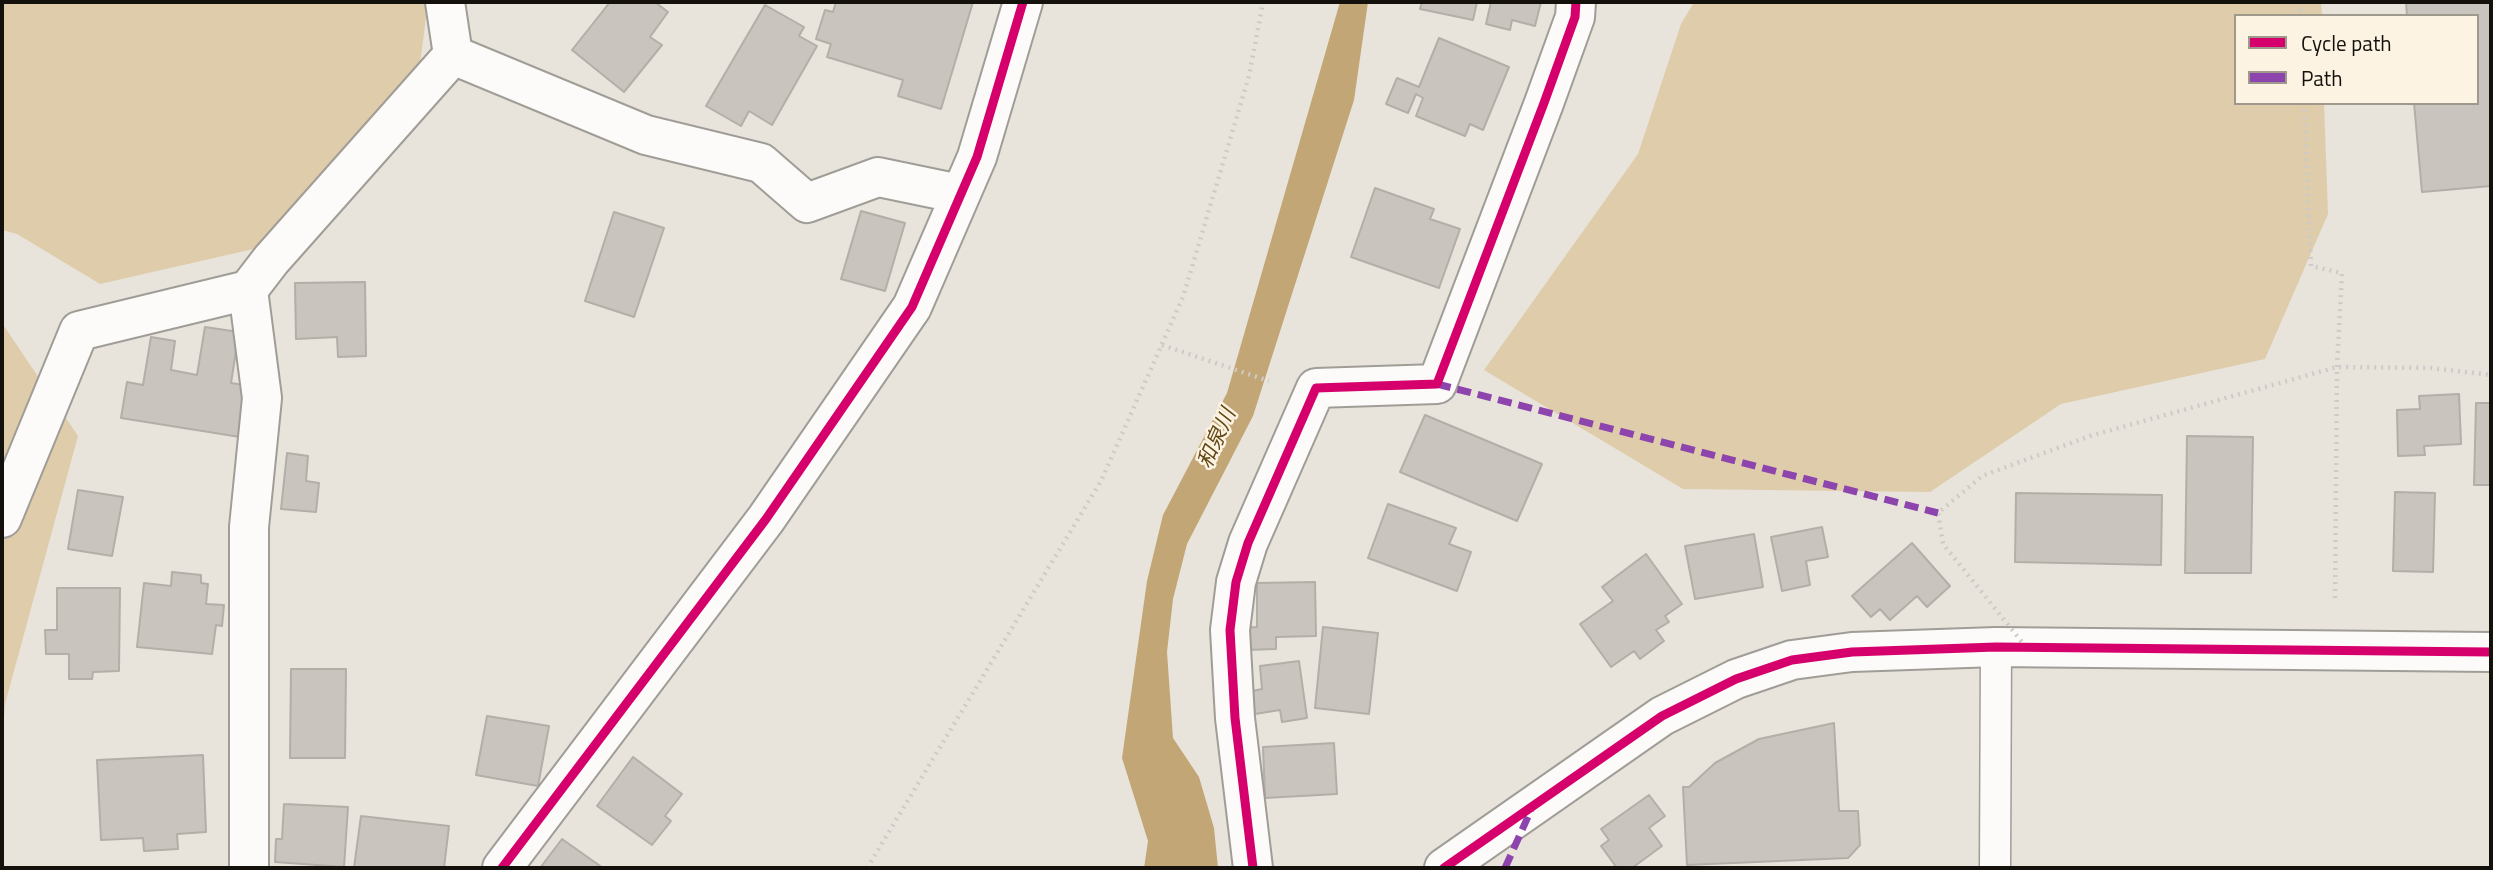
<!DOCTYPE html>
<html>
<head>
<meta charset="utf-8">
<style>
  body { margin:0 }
  #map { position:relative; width:2493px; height:870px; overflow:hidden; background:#e8e4dc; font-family:"Titillium Web",sans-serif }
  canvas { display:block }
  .frame { position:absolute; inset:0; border:4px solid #14110c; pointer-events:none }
  .legend { position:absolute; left:2234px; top:14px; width:245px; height:91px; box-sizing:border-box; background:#fcf3e3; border:2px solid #9f998d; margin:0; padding:9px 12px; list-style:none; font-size:21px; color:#14110c }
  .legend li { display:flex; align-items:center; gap:14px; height:35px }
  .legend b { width:35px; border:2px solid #9f998d }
</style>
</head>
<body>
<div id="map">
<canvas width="2493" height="870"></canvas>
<div class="frame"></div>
<ul class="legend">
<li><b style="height:9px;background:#d6006c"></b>Cycle path</li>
<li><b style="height:9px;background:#8e44ad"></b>Path</li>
</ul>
</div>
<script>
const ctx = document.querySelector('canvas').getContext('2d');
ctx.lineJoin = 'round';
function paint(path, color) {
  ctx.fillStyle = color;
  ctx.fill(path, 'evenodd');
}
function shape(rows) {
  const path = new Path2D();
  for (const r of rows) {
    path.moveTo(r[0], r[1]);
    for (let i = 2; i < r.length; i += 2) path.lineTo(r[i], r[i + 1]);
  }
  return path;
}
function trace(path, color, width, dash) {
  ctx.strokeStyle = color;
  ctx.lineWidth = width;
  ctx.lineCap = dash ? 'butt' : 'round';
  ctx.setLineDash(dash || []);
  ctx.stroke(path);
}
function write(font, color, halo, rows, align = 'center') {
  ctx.font = font + ' "Titillium Web","Noto Sans JP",sans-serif';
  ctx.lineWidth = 5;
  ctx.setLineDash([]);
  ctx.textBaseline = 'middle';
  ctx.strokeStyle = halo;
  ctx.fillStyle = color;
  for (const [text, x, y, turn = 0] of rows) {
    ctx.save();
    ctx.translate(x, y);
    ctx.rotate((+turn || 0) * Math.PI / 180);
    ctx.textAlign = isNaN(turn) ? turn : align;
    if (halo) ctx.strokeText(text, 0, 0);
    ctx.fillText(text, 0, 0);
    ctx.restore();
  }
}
paint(shape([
  [2,2,428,2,419,72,258,248,100,284,17,234,2,230],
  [1694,2,2321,2,2322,16,2236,16,2236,103,2324,103,2328,214,2265,359,2061,404,1930,492,1683,489,1484,370,1638,154,1681,24],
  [2,323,78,436,5,704,2,752]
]), '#dfccaa');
paint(shape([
  [1340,2,1368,2,1354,100,1253,416,1187,544,1173,599,1167,652,1173,738,1199,777,1214,828,1218,868,1144,868,1148,841,1122,758,1147,581,1163,515,1227,393]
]), '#c2a675');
const building = shape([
  [610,2,655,2,668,12,650,37,662,45,624,92,572,50,610,2],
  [836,2,973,2,941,109,898,96,903,80,827,57,831,44,816,39,825,10,833,12,836,2],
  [1422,2,1477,2,1473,20,1420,9,1422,2],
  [1491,2,1541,2,1535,26,1512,20,1510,30,1486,24,1491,2],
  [2406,2,2491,2,2491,186,2422,192,2414,103,2477,103,2477,16,2407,16,2406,2],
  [765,5,804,27,799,36,817,46,772,125,749,111,741,126,706,106,765,5],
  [1439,38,1509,67,1483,130,1470,124,1465,136,1416,116,1423,98,1416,94,1408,113,1386,104,1397,78,1419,87,1439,38],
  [1375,188,1434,209,1430,219,1460,229,1439,288,1351,257,1375,188],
  [861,211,905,223,885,291,841,279,861,211],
  [614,212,664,228,634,317,585,301,614,212],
  [365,282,366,356,338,357,337,337,296,339,295,283,365,282],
  [205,327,239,332,231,383,244,385,240,437,121,418,127,382,143,385,151,337,175,341,171,370,197,375,205,327],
  [2459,394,2461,444,2424,446,2425,455,2398,456,2397,410,2420,409,2419,396,2459,394],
  [2476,403,2491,403,2491,485,2474,485,2476,403],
  [1425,415,1542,464,1517,521,1400,472,1425,415],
  [2187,436,2253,437,2251,573,2185,573,2187,436],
  [287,453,308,456,306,481,319,483,316,512,281,509,287,453],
  [78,490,123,497,112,556,68,549,78,490],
  [2395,492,2435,493,2433,572,2393,571,2395,492],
  [2016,493,2162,495,2161,565,2015,562,2016,493],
  [1388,504,1456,528,1449,544,1471,552,1457,591,1368,558,1388,504],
  [1822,527,1828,557,1806,561,1810,585,1782,591,1771,537,1822,527],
  [1754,534,1763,587,1695,599,1685,546,1754,534],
  [1912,543,1950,586,1927,607,1917,596,1890,620,1880,609,1871,617,1852,596,1912,543],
  [1646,554,1682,604,1665,616,1669,622,1656,630,1664,641,1640,659,1634,651,1611,667,1580,624,1613,601,1602,587,1646,554],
  [172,572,201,575,201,583,208,584,206,604,224,605,222,626,216,625,212,654,137,647,144,583,171,586,172,572],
  [1315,582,1316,636,1276,637,1276,649,1245,650,1244,628,1257,627,1257,583,1315,582],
  [57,588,120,588,119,671,93,672,92,679,69,679,69,654,46,654,45,630,57,630,57,588],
  [1323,627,1378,633,1369,714,1315,708,1323,627],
  [1299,661,1307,718,1282,722,1280,710,1255,714,1252,691,1262,689,1260,666,1299,661],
  [291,669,346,669,345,758,290,758,291,669],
  [487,716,549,726,538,786,476,775,487,716],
  [1834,723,1839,811,1858,811,1860,845,1848,858,1687,865,1683,787,1689,787,1715,763,1759,739,1834,723],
  [1334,743,1337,794,1265,798,1263,747,1334,743],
  [203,755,206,832,177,834,178,849,144,851,143,838,101,840,97,760,203,755],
  [633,757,682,794,665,816,671,821,652,845,597,806,633,757],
  [1649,795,1665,816,1649,828,1662,846,1632,868,1617,868,1601,846,1609,840,1601,829,1649,795],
  [284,804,348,807,344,867,275,862,276,839,282,839,284,804],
  [361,816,449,826,444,868,354,868,361,816],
  [562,839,603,868,540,868,562,839]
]);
paint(building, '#c9c5be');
trace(building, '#b2aea8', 2);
const lane = shape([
  [1995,868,1996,647]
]);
const street = shape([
  [453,55,646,135,761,163,807,203,878,177,960,194],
  [248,290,271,260,453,55,445,2],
  [2,518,79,331,248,290,262,398,249,527,249,868],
  [502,868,766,519,912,307,977,157,1023,2],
  [1253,868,1235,718,1230,630,1236,582,1248,543,1316,388,1437,384,1544,103,1575,17,1576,2]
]);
const secondary = shape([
  [1444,868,1662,716,1736,679,1792,660,1852,652,1996,647,2491,652]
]);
trace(lane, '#a09d97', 33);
trace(street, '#a09d97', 42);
trace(secondary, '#a09d97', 42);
trace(shape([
  [2299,2,2300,16],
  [2304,103,2311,266,2342,273,2337,367,2335,602],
  [1162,345,1269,381],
  [867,868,1101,481,1183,297,1249,76,1263,2]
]), '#cdcbc9', 4.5, [2, 5]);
trace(lane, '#fcfbfa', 30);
trace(street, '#fcfbfa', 38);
trace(secondary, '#fcfbfa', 38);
trace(shape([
  [2026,647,1943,544,1938,513,1982,476,2090,436,2337,367,2431,368,2491,375]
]), '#cdcbc9', 4.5, [2, 5]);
trace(shape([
  [1437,384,1938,513],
  [1505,868,1531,810]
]), '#8e44ad', 7, [14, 7]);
trace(shape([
  [502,868,766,519,912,307,977,157,1023,2],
  [1253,868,1235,718,1230,630,1236,582,1248,543,1316,388,1437,384,1544,103,1575,17,1576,2],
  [1444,868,1662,716,1736,679,1792,660,1852,652,1996,647,2491,652]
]), '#d6006c', 9);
write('italic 21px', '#614712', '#fcf3e3', [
  ["和泉川",1218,439,-66]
]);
</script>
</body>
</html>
